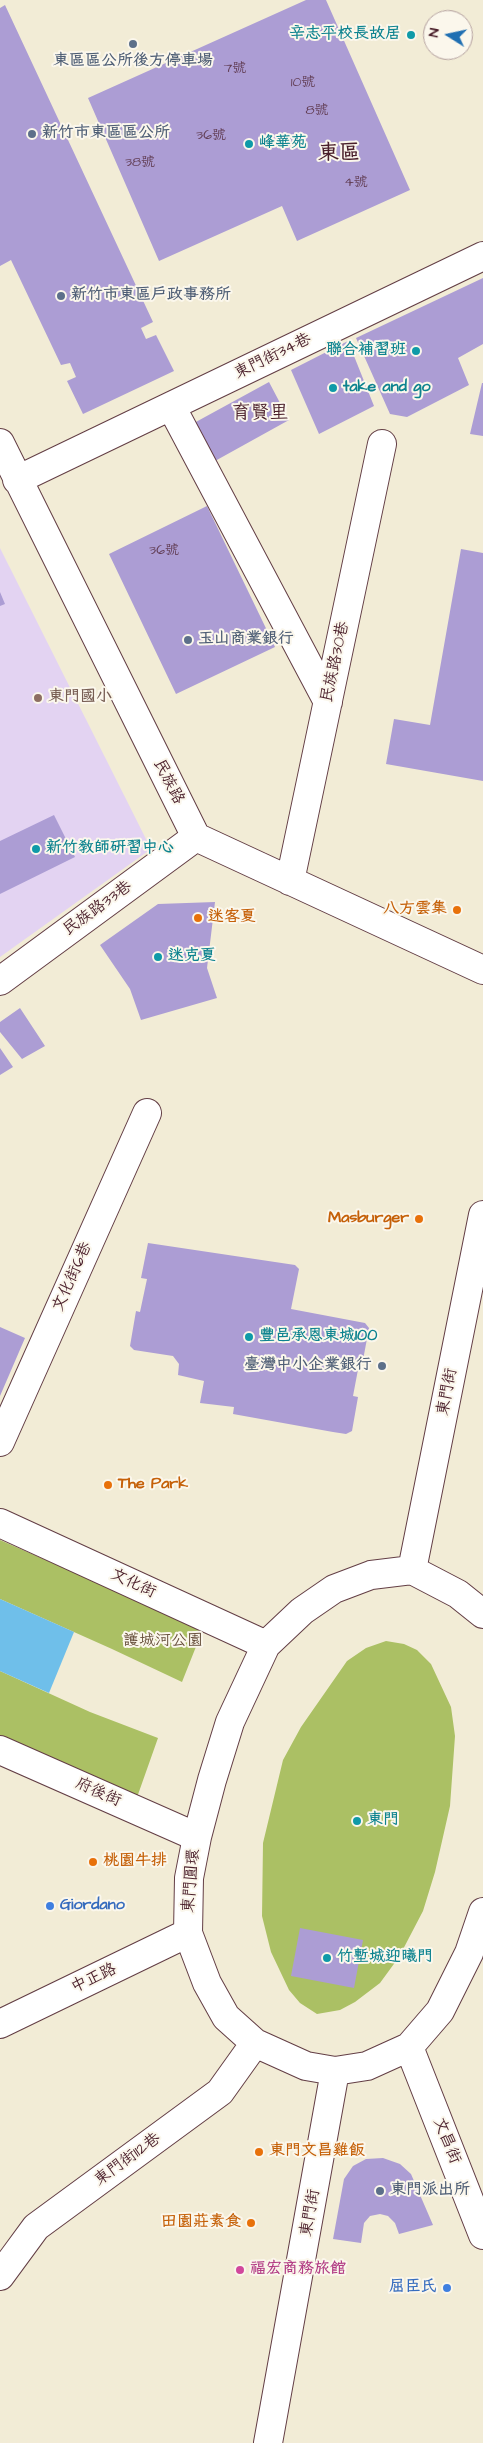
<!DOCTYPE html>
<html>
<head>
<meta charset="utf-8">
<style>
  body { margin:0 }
  #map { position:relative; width:483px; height:2443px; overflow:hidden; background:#f2ecd6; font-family:"Architects Daughter",sans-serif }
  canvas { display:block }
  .north { position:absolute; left:423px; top:10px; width:50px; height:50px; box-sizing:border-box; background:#fbf7ec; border:1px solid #b4a19f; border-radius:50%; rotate:280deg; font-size:14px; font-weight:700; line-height:20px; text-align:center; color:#4a1f2b }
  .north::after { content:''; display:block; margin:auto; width:18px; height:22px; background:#1f6fb2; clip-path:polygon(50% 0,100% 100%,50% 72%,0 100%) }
</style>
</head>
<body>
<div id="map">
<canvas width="483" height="2443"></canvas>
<div class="north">N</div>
</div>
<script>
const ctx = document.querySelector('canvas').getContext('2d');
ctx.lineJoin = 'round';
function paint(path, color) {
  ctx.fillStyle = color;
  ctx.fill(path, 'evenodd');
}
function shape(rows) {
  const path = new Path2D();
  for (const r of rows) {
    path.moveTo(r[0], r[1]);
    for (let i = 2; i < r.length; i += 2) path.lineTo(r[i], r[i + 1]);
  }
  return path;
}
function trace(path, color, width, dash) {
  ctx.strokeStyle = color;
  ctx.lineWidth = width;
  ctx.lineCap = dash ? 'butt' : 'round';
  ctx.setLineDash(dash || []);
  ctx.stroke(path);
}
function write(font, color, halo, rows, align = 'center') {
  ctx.font = font + ' "Architects Daughter","LXGW WenKai TC",sans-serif';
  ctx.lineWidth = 4;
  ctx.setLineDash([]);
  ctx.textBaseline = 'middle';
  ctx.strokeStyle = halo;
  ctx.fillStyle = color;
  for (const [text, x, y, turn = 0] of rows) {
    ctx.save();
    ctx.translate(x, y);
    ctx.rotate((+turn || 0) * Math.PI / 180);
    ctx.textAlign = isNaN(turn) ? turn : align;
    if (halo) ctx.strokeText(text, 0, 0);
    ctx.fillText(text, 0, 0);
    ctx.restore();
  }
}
paint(shape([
  [0,548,151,849,0,957]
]), '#e3d3f2');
paint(shape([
  [0,1540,203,1629,182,1682,112,1649,0,1599],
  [386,1641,404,1644,417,1650,431,1664,451,1707,455,1736,450,1806,435,1872,423,1911,399,1957,380,1983,355,2002,340,2010,317,2014,300,2003,289,1990,271,1952,262,1916,263,1843,283,1760,301,1727,347,1661,366,1648],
  [0,1671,90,1712,158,1738,135,1803,0,1740]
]), '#abc064');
paint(shape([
  [0,1599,74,1632,49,1693,0,1671]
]), '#6fbfea');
paint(shape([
  [306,0,326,0,410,190,297,241,282,206,159,261,88,98],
  [5,5,153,322,141,328,146,339,156,335,174,371,83,414,67,381,76,377,70,363,61,365,11,260,0,266,0,8],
  [483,278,483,344,458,358,469,385,407,417,390,414,356,338],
  [348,341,374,406,319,434,291,370],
  [269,382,289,420,215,461,194,423],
  [482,383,483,383,483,436,470,434],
  [207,506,275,647,176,694,109,554],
  [461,549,483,553,483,781,386,764,394,719,430,725],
  [0,592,5,604,0,606],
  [54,815,75,857,0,894,0,841],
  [215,902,207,968,217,998,141,1020,130,989,100,945,158,904],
  [20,1008,45,1046,22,1059,0,1032,0,1022],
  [0,1048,13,1067,0,1075],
  [148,1243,295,1265,299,1269,291,1309,365,1323,369,1328,363,1360,360,1359,353,1396,358,1397,352,1431,346,1434,333,1432,233,1414,234,1407,200,1403,204,1381,178,1375,179,1364,173,1356,134,1350,130,1346,136,1311,140,1312,147,1279,141,1278],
  [0,1327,25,1338,0,1396],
  [300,1928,363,1940,354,1988,291,1976],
  [383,2158,400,2164,411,2174,433,2225,399,2234,395,2223,388,2216,380,2214,370,2216,364,2223,361,2243,333,2239,344,2179,353,2166,366,2159]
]), '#ac9dd4');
const minor = shape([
  [171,406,328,702],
  [0,443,196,837,483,970],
  [17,480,483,256],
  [290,881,382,444],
  [0,981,196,837],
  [0,1442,147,1113],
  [0,1523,266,1645],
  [412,1570,483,1215],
  [483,1614,458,1594,412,1570,371,1575,334,1589,302,1611,266,1645,230,1722,212,1780,197,1837,189,1878,188,1933,207,1983,226,2017,255,2043,306,2066,335,2071,367,2066,409,2047,440,2011,469,1953,483,1912],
  [0,1750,197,1837],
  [0,2024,188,1933],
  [409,2047,483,2235],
  [0,2276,36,2227,220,2092,255,2043],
  [268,2443,335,2071]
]);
trace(minor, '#633e45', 30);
trace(minor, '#fff', 28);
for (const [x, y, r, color] of [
  [411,35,5,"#0f9aa8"],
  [133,44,5,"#5c6f8a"],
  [32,134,5,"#5c6f8a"],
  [249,144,5,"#0f9aa8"],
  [61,296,5,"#5c6f8a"],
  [416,351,5,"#0f9aa8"],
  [333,388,5,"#0f9aa8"],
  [188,640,5,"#5c6f8a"],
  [38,698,5,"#8d6e63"],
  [36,849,5,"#0f9aa8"],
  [457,910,5,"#e8710a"],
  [198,918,5,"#e8710a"],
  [158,957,5,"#0f9aa8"],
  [419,1219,5,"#e8710a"],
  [249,1337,5,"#0f9aa8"],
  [382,1366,5,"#5c6f8a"],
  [108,1485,5,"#e8710a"],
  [357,1821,5,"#0f9aa8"],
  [93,1862,5,"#e8710a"],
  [50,1906,5,"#3f7fe0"],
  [327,1958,5,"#0f9aa8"],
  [259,2152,5,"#e8710a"],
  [380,2191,5,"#5c6f8a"],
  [251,2223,5,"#e8710a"],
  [240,2270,5,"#d1479c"],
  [447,2288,5,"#3f7fe0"]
]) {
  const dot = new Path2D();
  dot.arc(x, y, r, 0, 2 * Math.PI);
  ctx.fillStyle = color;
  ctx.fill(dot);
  trace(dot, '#fbf7ec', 2);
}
write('14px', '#623e55', null, [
  ["7號",235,69],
  ["10號",303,83],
  ["8號",317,111],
  ["36號",211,136],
  ["38號",140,163],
  ["4號",356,183],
  ["36號",164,551]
]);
write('bold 16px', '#0d838f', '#fbf7ec', [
  ["辛志平校長故居",401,35,"right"],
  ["峰華苑",259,144],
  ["聯合補習班",406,351,"right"],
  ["take and go",343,388],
  ["新竹教師研習中心",46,849],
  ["迷克夏",168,957],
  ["豐邑承恩東城100",259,1337],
  ["東門",367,1821],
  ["竹塹城迎曦門",337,1958]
], 'left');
write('bold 16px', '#4e5e75', '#fbf7ec', [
  ["東區區公所後方停車場",133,62,"center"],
  ["新竹市東區區公所",42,134],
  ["新竹市東區戶政事務所",71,296],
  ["玉山商業銀行",198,640],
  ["臺灣中小企業銀行",372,1366,"right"],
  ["東門派出所",390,2191]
], 'left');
write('16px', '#4a1f2b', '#fbf7ec', [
  ["東門街34巷",273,357,-26],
  ["民族路30巷",336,662,-78],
  ["民族路",168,782,63],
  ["民族路33巷",98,909,-36],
  ["文化街6巷",73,1277,-66],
  ["東門街",448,1392,-79],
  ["文化街",133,1584,25],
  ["府後街",98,1793,24],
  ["東門圓環",192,1881,-85],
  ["中正路",94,1979,-25],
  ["文昌街",446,2141,68],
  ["東門街112巷",128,2160,-36],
  ["東門街",311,2213,-80]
]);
write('bold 16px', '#785e54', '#fbf7ec', [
  ["東門國小",48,698]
], 'left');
write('bold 16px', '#c56008', '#fbf7ec', [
  ["八方雲集",447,910,"right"],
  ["迷客夏",208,918],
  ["Masburger",409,1219,"right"],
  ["The Park",118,1485],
  ["桃園牛排",103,1862],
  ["東門文昌雞飯",269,2152],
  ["田園莊素食",241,2223,"right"]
], 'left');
write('16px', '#674f3c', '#fbf7ec', [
  ["護城河公園",163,1642]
]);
write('bold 16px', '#366cbe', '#fbf7ec', [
  ["Giordano",60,1906],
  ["屈臣氏",437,2288,"right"]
], 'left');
write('bold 16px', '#b23c85', '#fbf7ec', [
  ["福宏商務旅館",250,2270]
], 'left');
write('19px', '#4a1f2b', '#fbf7ec', [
  ["育賢里",260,414]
]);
write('bold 21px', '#4a1f2b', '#fbf7ec', [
  ["東區",339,155]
]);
</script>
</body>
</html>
